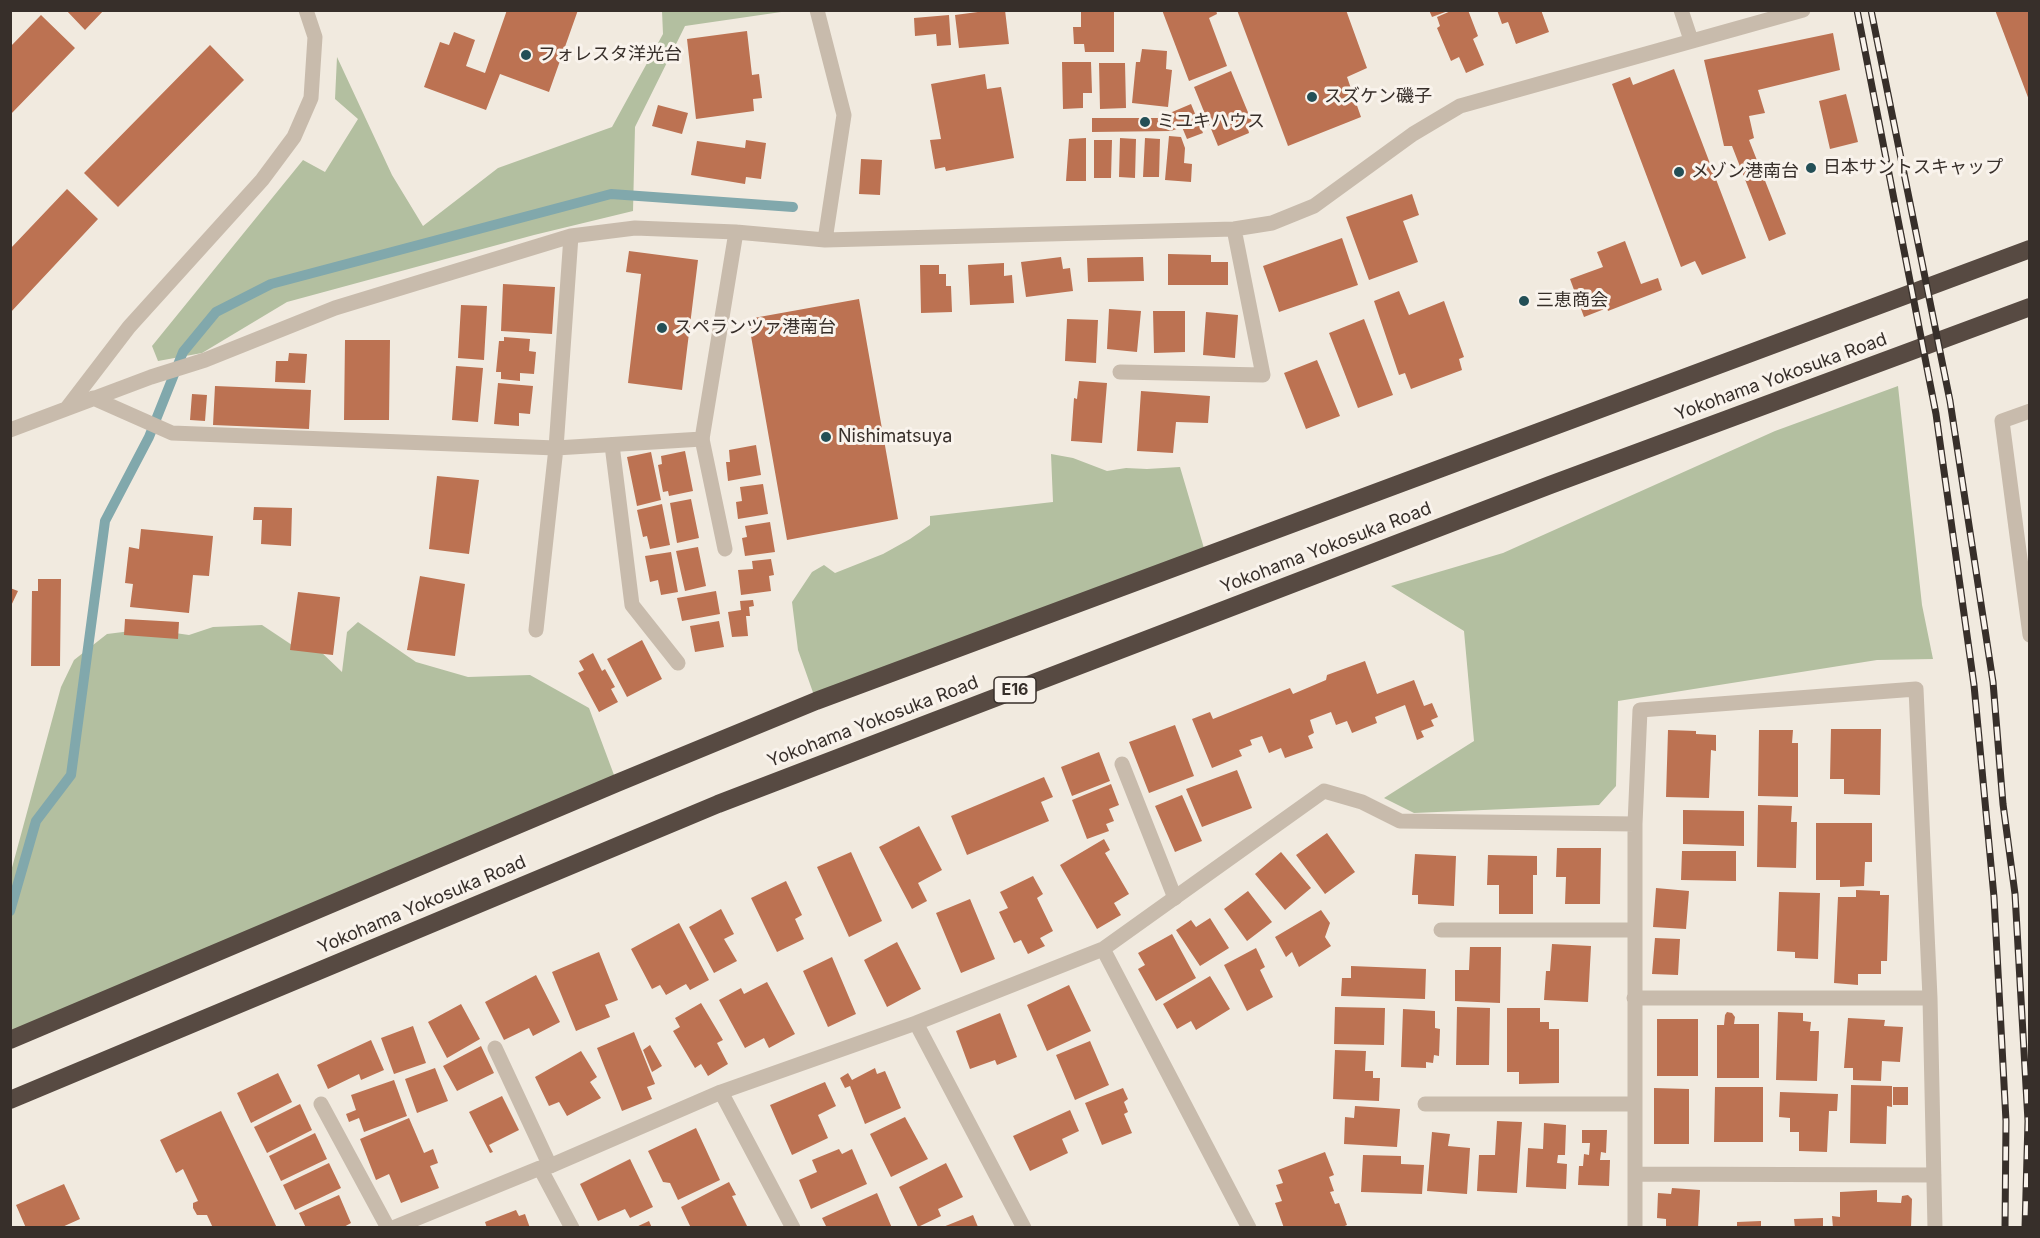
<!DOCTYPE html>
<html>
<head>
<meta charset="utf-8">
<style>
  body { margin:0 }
  #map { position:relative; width:2040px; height:1238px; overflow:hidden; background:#f1eadf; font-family:Inter,sans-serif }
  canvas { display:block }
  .frame { position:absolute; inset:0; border:12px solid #372f2a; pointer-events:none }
</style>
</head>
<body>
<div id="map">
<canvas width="2040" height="1238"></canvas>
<div class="frame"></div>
</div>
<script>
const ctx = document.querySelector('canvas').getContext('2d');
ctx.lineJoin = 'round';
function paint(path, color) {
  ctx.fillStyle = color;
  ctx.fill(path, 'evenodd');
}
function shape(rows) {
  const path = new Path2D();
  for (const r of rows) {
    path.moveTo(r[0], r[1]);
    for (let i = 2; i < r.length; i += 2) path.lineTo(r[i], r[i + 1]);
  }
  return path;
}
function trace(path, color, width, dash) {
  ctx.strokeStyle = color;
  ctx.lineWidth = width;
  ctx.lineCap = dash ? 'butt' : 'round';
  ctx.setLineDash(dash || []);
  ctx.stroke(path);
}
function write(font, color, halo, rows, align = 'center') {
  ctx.font = font + ' Inter,"Noto Sans JP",sans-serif';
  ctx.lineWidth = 6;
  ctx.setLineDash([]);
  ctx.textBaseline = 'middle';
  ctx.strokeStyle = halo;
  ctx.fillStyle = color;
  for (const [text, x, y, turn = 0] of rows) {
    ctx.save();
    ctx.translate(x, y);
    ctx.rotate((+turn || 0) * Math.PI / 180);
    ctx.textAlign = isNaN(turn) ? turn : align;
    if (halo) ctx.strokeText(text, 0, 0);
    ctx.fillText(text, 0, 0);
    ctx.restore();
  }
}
paint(shape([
  [662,11,788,11,685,26,635,127,633,211,534,235,287,302,202,353,158,361,152,346,303,160,325,172,358,119,335,99,337,57,392,175,423,226,498,168,612,127,663,34],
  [1898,386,1922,605,1933,659,1877,660,1618,701,1616,786,1599,805,1414,813,1384,798,1474,741,1464,631,1391,586,1503,553,1775,431],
  [1051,454,1073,458,1107,471,1126,468,1147,469,1180,467,1206,555,816,701,798,650,792,602,812,572,824,565,835,573,883,554,910,539,930,525,930,516,1053,502],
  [358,622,416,662,468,677,530,675,589,708,617,783,11,1040,10,875,61,687,74,660,107,634,147,629,189,635,213,627,262,625,298,649,318,649,342,672,347,632]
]), '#b3bfa0');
trace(shape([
  [10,911,36,821,71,775,105,521,149,437,183,352,216,312,271,284,611,194,793,207]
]), '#81a8ac', 10);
paint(shape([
  [66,10,104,10,85,30],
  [507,10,578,10,549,92,500,74,486,110,424,87,440,42,449,45,454,32,475,40,466,66,485,73],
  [993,10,1005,10,1009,44,959,48,955,15],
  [1081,10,1114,10,1114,52,1085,52,1084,44,1074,44,1073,27,1081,27],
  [1162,10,1216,10,1217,14,1209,18,1227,66,1189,81],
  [1237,10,1346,10,1367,68,1347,77,1361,117,1288,146],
  [1429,10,1448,10,1448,11,1432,17],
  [1453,10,1468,10,1478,36,1473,39,1484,65,1466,73,1459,57,1451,61,1437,28,1440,26,1437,17],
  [1497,10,1541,10,1549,32,1516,44,1508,22,1502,24],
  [1995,10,2030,10,2030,100,2029,100],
  [41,15,75,48,10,115,10,47],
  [949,15,951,45,937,46,936,34,915,36,914,18],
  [747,31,752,75,759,74,762,98,753,99,754,111,696,119,687,39],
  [1833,33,1840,70,1758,90,1765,113,1749,116,1754,138,1749,140,1786,234,1769,241,1732,146,1724,146,1704,60],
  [210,45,244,80,118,207,84,173],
  [1142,49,1167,51,1166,69,1172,70,1168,107,1132,103,1136,62,1140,62],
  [1062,62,1091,62,1092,93,1083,93,1083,108,1063,109],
  [1099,63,1125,63,1126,108,1100,109],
  [1674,69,1746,258,1702,275,1695,261,1681,267,1612,84,1630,77,1633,85],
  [1231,71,1254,127,1248,129,1249,133,1218,146,1194,87],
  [985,74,987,89,1001,87,1014,158,946,171,945,167,935,169,930,140,941,139,931,84],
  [1846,94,1858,142,1830,149,1819,101],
  [1191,104,1203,133,1187,139,1182,127,1171,131,1092,132,1092,118,1158,118],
  [658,105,688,113,682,134,652,126],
  [1169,136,1181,137,1185,148,1184,163,1192,164,1191,182,1165,180],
  [1086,138,1086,181,1066,181,1069,139],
  [1120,138,1136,139,1135,178,1119,177],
  [1145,138,1160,139,1159,177,1143,177],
  [746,140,766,143,761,179,746,177,745,184,691,175,697,141,745,148],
  [1094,140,1112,140,1111,178,1094,178],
  [861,159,882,160,880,195,859,194],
  [67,189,98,219,10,313,10,249],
  [1412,194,1419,215,1403,221,1418,262,1369,280,1346,217],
  [1342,238,1358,285,1279,312,1263,266],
  [1625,241,1641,284,1658,278,1662,290,1608,311,1607,308,1584,317,1570,279,1603,267,1597,252],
  [629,251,698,260,682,390,628,383,641,274,626,272],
  [1168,254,1211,255,1211,262,1228,262,1228,285,1168,285],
  [1061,257,1063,269,1070,268,1073,291,1026,297,1021,262],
  [1143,257,1144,281,1088,282,1087,258],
  [1004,263,1004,276,1012,275,1014,303,970,305,968,265],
  [920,265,939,265,939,274,946,274,946,286,951,286,952,312,921,313],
  [503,284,555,287,552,334,501,331],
  [1399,291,1409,315,1444,301,1464,357,1459,359,1462,370,1411,389,1405,373,1399,375,1374,301],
  [859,299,898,519,787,540,748,319],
  [461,305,487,306,484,360,458,358],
  [1109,309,1141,311,1137,352,1107,349],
  [1153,311,1185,311,1185,352,1154,353],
  [1206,312,1238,315,1235,358,1203,355],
  [1067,319,1098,320,1096,363,1065,361],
  [1364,319,1393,395,1358,408,1329,333],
  [504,337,530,339,529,351,536,352,534,374,520,373,520,381,501,379,501,372,496,372,499,341,504,341],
  [345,340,390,340,389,420,344,420],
  [289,353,307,354,305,383,275,382,276,361,288,361],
  [1317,360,1340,416,1306,429,1284,373],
  [456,366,483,368,478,422,452,420],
  [1079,381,1107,383,1102,443,1071,441,1074,398,1077,399],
  [498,383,533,386,530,414,519,413,519,426,494,424],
  [215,386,311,390,309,429,213,425],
  [1141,391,1210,396,1208,423,1176,422,1173,453,1137,451],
  [192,394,207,395,205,421,190,420],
  [756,445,761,475,728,481,726,462,730,462,729,450],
  [685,451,693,491,669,496,668,491,663,492,658,465,662,464,661,456],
  [651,452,661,500,637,506,627,457],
  [437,476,479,480,469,554,429,549],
  [763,484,768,514,738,519,736,502,742,501,740,487],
  [691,499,699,538,677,543,670,503],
  [662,504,670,545,650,549,647,536,643,537,637,510],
  [254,507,292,508,291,546,261,544,262,520,253,520],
  [770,522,775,552,745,556,742,538,747,537,745,526],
  [141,529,213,536,209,576,193,575,189,613,130,607,133,584,125,583,129,547,139,549],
  [698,547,706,586,685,591,676,551],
  [671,552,678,592,661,595,658,580,650,582,645,556],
  [771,559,774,575,769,576,771,591,741,595,738,570,753,569,752,561],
  [420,576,465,584,455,656,407,650],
  [38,579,61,579,60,666,31,666,32,591,38,591],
  [10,588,18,591,10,608],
  [716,591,720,614,682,621,677,598],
  [298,592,340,597,333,655,290,650],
  [753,600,754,606,749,607,750,616,746,616,748,636,732,637,728,612,741,610,740,601],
  [125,619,179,622,178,639,124,635],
  [719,621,724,647,695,652,690,626],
  [642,640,662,679,627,697,607,659],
  [593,653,602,671,605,669,615,687,611,689,618,702,599,712,578,673,584,670,579,661],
  [1365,661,1377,694,1414,680,1424,706,1432,703,1438,717,1431,720,1434,726,1421,731,1424,737,1417,740,1405,705,1375,717,1377,723,1352,733,1347,721,1336,725,1331,712,1310,720,1314,733,1308,736,1313,748,1285,758,1281,748,1269,753,1262,736,1250,740,1252,745,1239,750,1242,756,1212,768,1192,719,1210,712,1213,719,1290,688,1293,694,1326,680,1327,675],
  [1175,725,1194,776,1149,793,1129,742],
  [1831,729,1881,729,1880,795,1844,794,1844,779,1830,779],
  [1668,730,1696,731,1696,734,1716,735,1716,751,1711,750,1709,798,1666,797],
  [1759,730,1793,730,1792,743,1798,743,1798,797,1758,796],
  [1099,752,1110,781,1072,796,1061,767],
  [1237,770,1252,808,1202,827,1186,789],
  [1044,777,1053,797,1041,802,1049,821,967,855,951,816],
  [1111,784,1119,805,1109,809,1114,821,1106,824,1109,831,1087,839,1072,800],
  [1182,795,1202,841,1175,852,1155,806],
  [1758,805,1792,806,1791,822,1797,822,1796,868,1757,867],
  [1683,810,1744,811,1744,846,1683,844],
  [1816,823,1872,823,1872,862,1865,862,1864,886,1840,887,1840,880,1816,880],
  [919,826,942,870,918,883,927,901,912,909,879,847],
  [1327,833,1355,872,1325,894,1296,855],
  [1104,839,1110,850,1105,853,1129,894,1114,903,1121,915,1097,929,1060,865],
  [1557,848,1601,848,1600,904,1565,904,1566,877,1556,877],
  [1682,851,1736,851,1736,881,1681,880],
  [851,852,882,921,849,937,817,867],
  [1281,852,1311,888,1285,910,1255,874],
  [1415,854,1456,856,1454,906,1418,904,1418,895,1412,895],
  [1488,855,1537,856,1537,875,1533,875,1533,914,1499,914,1499,885,1487,885],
  [1033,876,1043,894,1037,898,1053,931,1040,938,1045,946,1028,954,1021,940,1014,943,999,912,1008,908,1000,892],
  [786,881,802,915,795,919,804,939,777,952,751,898],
  [1656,888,1689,891,1686,929,1653,927],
  [1856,890,1880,891,1880,895,1889,895,1887,961,1881,961,1881,974,1858,974,1858,985,1834,983,1838,897,1856,897],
  [1248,891,1272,922,1247,941,1224,909],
  [1779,892,1820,893,1818,959,1795,958,1795,952,1777,951],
  [970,899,995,959,961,973,936,913],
  [721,909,734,934,724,939,737,961,714,973,689,927],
  [1321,910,1330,923,1325,937,1331,946,1299,967,1292,952,1286,957,1275,937],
  [1210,918,1229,948,1200,966,1176,930,1191,920,1196,927],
  [679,923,709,980,690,990,686,984,666,995,660,985,652,989,631,949],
  [1172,934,1196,978,1156,1001,1138,969,1145,965,1138,953],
  [1655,938,1680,939,1678,975,1652,974],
  [897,942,921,989,887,1007,864,960],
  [1552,944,1591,946,1588,1002,1544,1000,1546,971,1550,971],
  [1470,947,1501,947,1500,1003,1455,1001,1455,970,1469,970],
  [1256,948,1265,967,1260,970,1273,997,1247,1011,1224,965],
  [599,952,618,1000,605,1005,610,1017,576,1031,552,972],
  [832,957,856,1014,828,1027,803,971],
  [1351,966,1426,969,1425,999,1341,996,1342,978,1351,978],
  [536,975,560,1022,533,1036,529,1028,504,1040,485,1002],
  [1210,976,1230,1009,1196,1030,1191,1021,1177,1029,1163,1004],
  [767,982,795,1034,769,1048,764,1038,745,1048,719,1000,741,988,744,994],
  [1069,985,1091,1031,1047,1051,1027,1005],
  [701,1003,723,1040,717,1043,728,1064,708,1076,701,1064,695,1068,673,1031,680,1027,675,1018],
  [461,1004,480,1039,447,1058,428,1022],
  [1335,1007,1385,1008,1384,1045,1334,1044],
  [1457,1007,1490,1008,1489,1065,1456,1065],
  [1507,1008,1540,1008,1540,1022,1549,1022,1549,1029,1559,1029,1559,1083,1519,1084,1519,1072,1507,1072],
  [1403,1009,1435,1011,1435,1028,1440,1029,1439,1056,1434,1055,1433,1063,1426,1062,1426,1068,1401,1067],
  [1727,1012,1732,1013,1735,1017,1734,1024,1759,1024,1759,1078,1717,1078,1717,1025,1724,1025,1725,1015],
  [1778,1012,1803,1013,1803,1021,1811,1022,1810,1031,1819,1031,1817,1081,1776,1080],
  [1000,1013,1017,1057,997,1065,995,1060,970,1069,956,1031],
  [1848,1018,1885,1020,1884,1026,1903,1027,1900,1062,1882,1061,1881,1081,1853,1080,1853,1068,1844,1068],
  [1657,1019,1698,1019,1698,1076,1657,1076],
  [413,1026,426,1063,394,1074,381,1038],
  [634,1032,655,1084,647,1087,652,1099,622,1111,597,1048],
  [371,1040,384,1070,361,1080,359,1074,328,1089,317,1065],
  [1090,1041,1109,1085,1075,1100,1056,1055],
  [650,1045,662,1066,652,1072,643,1050],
  [481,1046,494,1073,457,1091,443,1066],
  [1335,1050,1366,1051,1365,1071,1373,1071,1373,1078,1380,1078,1379,1101,1333,1099],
  [581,1051,597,1077,590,1082,601,1098,567,1116,559,1102,549,1106,535,1077],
  [435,1068,448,1101,417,1113,405,1079],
  [875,1068,877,1074,885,1071,901,1108,865,1124,850,1086,845,1088,840,1078,848,1073,852,1080],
  [278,1073,292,1102,251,1123,237,1093],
  [394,1080,407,1116,364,1132,359,1118,349,1122,346,1114,356,1110,351,1095],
  [825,1082,836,1106,818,1115,828,1138,792,1155,770,1105],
  [1851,1085,1892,1086,1892,1107,1887,1106,1886,1144,1850,1143],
  [1715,1087,1763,1087,1763,1142,1714,1142],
  [1893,1087,1908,1087,1908,1105,1893,1105],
  [1123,1088,1128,1099,1124,1102,1128,1112,1124,1114,1132,1133,1102,1145,1085,1103],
  [1654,1088,1689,1089,1689,1144,1654,1144],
  [1780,1092,1838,1094,1837,1111,1829,1111,1827,1152,1799,1151,1799,1132,1790,1132,1790,1118,1779,1117],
  [502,1096,519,1130,489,1145,493,1152,490,1153,469,1112],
  [300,1104,312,1130,267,1153,254,1127],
  [1355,1106,1400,1109,1397,1147,1344,1144,1345,1117,1354,1118],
  [1070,1110,1079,1131,1062,1139,1068,1153,1030,1171,1013,1136],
  [221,1111,277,1228,213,1228,207,1215,197,1215,193,1208,193,1203,198,1201,183,1169,176,1173,160,1140],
  [905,1117,928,1159,891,1177,870,1134],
  [409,1118,424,1153,433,1149,438,1163,430,1166,439,1188,401,1203,389,1174,376,1180,360,1139],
  [1497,1121,1522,1122,1517,1193,1477,1191,1479,1155,1495,1155],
  [1544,1123,1566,1125,1565,1155,1558,1155,1557,1163,1567,1164,1566,1189,1526,1187,1528,1148,1543,1149],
  [696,1128,720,1180,678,1200,670,1183,663,1182,648,1151],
  [1582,1130,1607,1130,1606,1153,1601,1152,1600,1160,1610,1160,1609,1186,1578,1185,1579,1166,1583,1166,1584,1154,1589,1155,1590,1143,1582,1143],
  [1432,1132,1450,1134,1448,1146,1470,1148,1467,1194,1427,1191],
  [315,1133,327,1159,281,1181,269,1156],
  [839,1149,842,1154,852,1149,867,1184,811,1209,799,1180,817,1172,812,1160],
  [1325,1152,1334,1175,1329,1177,1334,1191,1330,1192,1335,1204,1339,1203,1347,1225,1340,1228,1284,1228,1275,1203,1282,1201,1276,1185,1283,1183,1278,1170],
  [1363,1155,1401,1156,1401,1164,1424,1165,1422,1194,1361,1192],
  [630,1159,653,1207,630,1218,625,1209,598,1221,580,1184],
  [329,1163,341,1188,295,1210,283,1185],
  [946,1163,963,1197,938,1209,941,1216,918,1227,899,1187],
  [729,1182,736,1195,732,1196,748,1228,691,1228,681,1207],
  [64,1184,80,1219,60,1228,26,1228,16,1205],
  [1672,1188,1700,1190,1698,1228,1666,1228,1666,1219,1657,1218,1658,1193,1671,1194],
  [1877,1190,1877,1202,1901,1203,1902,1196,1908,1195,1912,1199,1911,1228,1833,1228,1832,1216,1840,1217,1840,1192],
  [877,1193,892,1228,827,1228,822,1218],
  [339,1195,351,1223,342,1228,306,1228,299,1213],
  [516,1210,519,1216,525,1214,530,1228,487,1228,485,1222],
  [973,1215,978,1227,943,1227],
  [1823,1218,1823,1228,1795,1228,1794,1219],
  [649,1221,652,1228,634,1228],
  [1761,1221,1761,1228,1737,1228,1737,1222]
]), '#bc7252');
trace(shape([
  [702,439,725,549],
  [612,445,632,605,678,663],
  [1122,764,1175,898],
  [1441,930,1634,930],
  [495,1048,550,1166],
  [321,1104,388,1228],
  [1425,1104,1634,1104]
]), '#c8bbac', 15);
trace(shape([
  [817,10,844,115,825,240],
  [1681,10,1691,40],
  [1120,372,1263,375,1234,229],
  [93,398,172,433,556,448,702,439,736,232],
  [67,408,129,327,262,180,294,137,311,98,315,37,306,10],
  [2030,411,2002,421,2030,635],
  [10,430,151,377,205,360,335,308,571,236,635,228,736,232,825,240,1234,229,1272,223,1314,206,1413,134,1460,106,1803,10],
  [536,630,556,448,571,236],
  [1635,824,1640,710,1916,689,1930,998,1935,1228],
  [1103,949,1249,1228],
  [1634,998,1930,998],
  [916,1023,1024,1228],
  [721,1092,793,1228],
  [540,1168,572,1228],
  [1635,1174,1934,1175],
  [393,1228,540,1168,550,1166,721,1092,916,1023,1103,949,1324,791,1362,802,1400,821,1635,824,1635,1228]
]), '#c8bbac', 15);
trace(shape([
  [10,1040,617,783,816,701,2030,249],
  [10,1100,718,804,1550,485,2030,307]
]), '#574a42', 18);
const rail = shape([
  [1857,10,1936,414,1974,685,1994,897,2006,1121,2005,1228],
  [1871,10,1950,401,1993,682,2003,804,2015,894,2028,1121,2025,1228]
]);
trace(rail, '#372f2a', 7);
trace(rail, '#f9f3ec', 4.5, [14]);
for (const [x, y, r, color] of [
  [526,55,6,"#234f56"],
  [1312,97,6,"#234f56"],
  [1145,122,6,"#234f56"],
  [1811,168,6,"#234f56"],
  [1679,172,6,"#234f56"],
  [1524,301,6,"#234f56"],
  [662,328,6,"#234f56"],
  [826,437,6,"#234f56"]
]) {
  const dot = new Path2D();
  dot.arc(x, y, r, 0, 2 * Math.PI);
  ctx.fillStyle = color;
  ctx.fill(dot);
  trace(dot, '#f9f3ec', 2);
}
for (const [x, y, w] of [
  [1015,690,42]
]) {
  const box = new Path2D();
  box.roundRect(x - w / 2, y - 13, w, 26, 4.5);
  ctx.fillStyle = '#f9f3ec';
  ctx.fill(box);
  trace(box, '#372f2a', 1.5);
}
write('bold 16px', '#372f2a', null, [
  ["E16",1015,690]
]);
write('18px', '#372f2a', '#f9f3ec', [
  ["フォレスタ洋光台",538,55],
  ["スズケン磯子",1324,97],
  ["ミユキハウス",1157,122],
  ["日本サントスキャップ",1823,168],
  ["メゾン港南台",1691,172],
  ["三恵商会",1536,301],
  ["スペランツァ港南台",674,328],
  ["Nishimatsuya",838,437]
], 'left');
write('18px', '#372f2a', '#f9f3ec', [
  ["Yokohama Yokosuka Road",1781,377,-20],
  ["Yokohama Yokosuka Road",1326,548,-21],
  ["Yokohama Yokosuka Road",873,722,-21],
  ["Yokohama Yokosuka Road",422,905,-23]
]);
</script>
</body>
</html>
